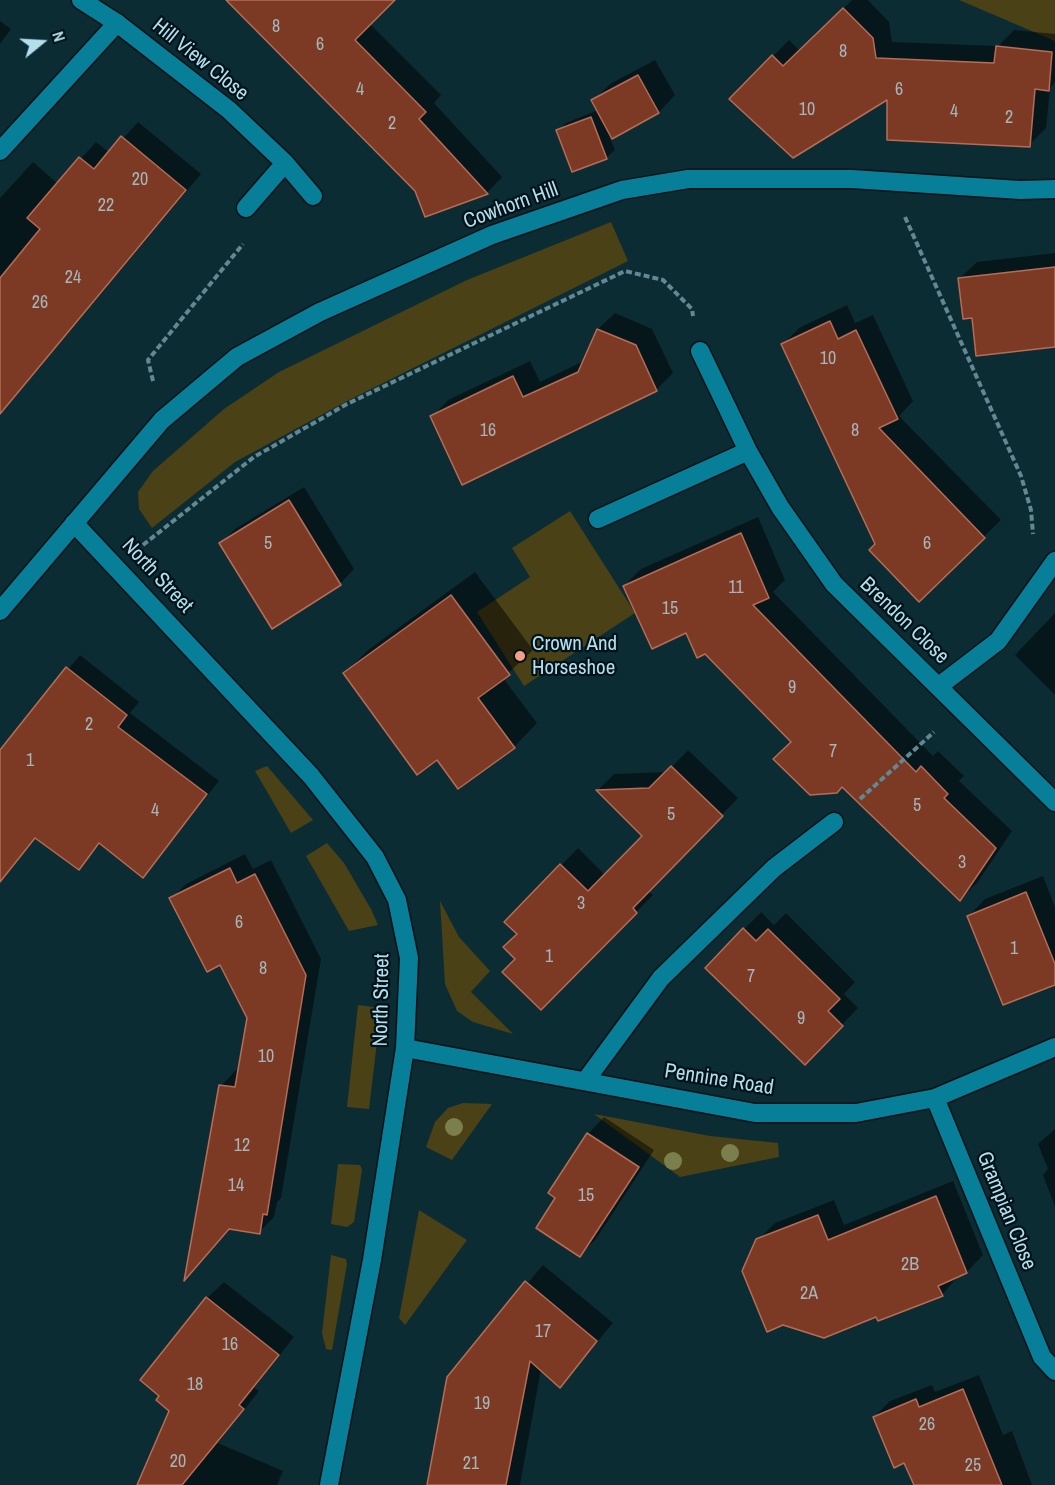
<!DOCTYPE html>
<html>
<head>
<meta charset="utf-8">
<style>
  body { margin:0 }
  #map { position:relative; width:1055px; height:1485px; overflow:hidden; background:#0c2c34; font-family:"Archivo Narrow",sans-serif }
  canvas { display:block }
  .north { position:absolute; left:12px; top:12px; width:60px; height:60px; -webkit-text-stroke:4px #011319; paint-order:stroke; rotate:72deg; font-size:16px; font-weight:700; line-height:24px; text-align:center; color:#b3deec }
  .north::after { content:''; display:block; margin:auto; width:21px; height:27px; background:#b3deec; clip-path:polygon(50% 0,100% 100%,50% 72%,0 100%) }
</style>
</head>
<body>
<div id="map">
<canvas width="1055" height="1485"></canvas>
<div class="north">N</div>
</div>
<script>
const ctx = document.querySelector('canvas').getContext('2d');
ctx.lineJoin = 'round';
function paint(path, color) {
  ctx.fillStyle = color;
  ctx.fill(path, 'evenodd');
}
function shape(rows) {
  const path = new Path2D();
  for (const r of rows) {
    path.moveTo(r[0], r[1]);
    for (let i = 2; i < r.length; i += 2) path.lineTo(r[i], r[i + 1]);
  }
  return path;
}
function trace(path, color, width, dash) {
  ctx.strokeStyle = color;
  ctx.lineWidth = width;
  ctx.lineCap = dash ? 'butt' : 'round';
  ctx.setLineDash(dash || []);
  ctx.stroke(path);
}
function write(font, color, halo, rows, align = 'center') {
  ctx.font = font + ' "Archivo Narrow",sans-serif';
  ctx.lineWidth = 4.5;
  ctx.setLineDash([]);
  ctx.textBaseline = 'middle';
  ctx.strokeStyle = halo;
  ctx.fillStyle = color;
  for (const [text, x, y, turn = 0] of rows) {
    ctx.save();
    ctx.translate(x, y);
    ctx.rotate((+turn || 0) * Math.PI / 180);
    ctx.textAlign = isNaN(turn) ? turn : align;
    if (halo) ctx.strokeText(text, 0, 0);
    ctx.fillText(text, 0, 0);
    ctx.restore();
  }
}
paint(shape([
  [959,0,1055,0,1055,41],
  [611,222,628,261,347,401,259,449,235,462,152,528,139,509,138,492,153,471,224,409,279,372,467,280],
  [570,511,635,613,524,686,477,612,530,577,512,548],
  [267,766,313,820,291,833,255,771],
  [327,843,344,863,371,909,378,925,349,931,306,856],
  [440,901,459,937,490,971,471,992,513,1034,473,1022,457,1011,445,984],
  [358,1005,381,1008,369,1109,347,1107],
  [463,1103,492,1104,452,1160,426,1147,435,1122,448,1108],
  [594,1114,710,1136,778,1143,779,1157,680,1177],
  [338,1164,360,1165,362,1170,354,1222,347,1227,331,1224],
  [419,1210,467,1240,405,1325,399,1318],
  [331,1255,346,1259,347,1264,332,1350,326,1349,322,1333]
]), '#4a4116');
paint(shape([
  [229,0,393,0,369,23,441,95,434,103,502,177,487,193,417,190],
  [852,0,868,0,889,22,892,42,998,46,1014,30,1055,34,1055,82,1050,88,1046,128,1029,145,889,97,731,99,789,40,800,51],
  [0,21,11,29,0,44],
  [655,60,675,95,659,112,610,138,615,150,606,158,558,131,566,123,598,110,593,101,610,84],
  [138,122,201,174,0,415,0,198,33,162,58,184,96,142,110,153],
  [1055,253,1055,346,974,316,960,278,977,262],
  [847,305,855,323,873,315,913,401,899,416,1001,520,919,600,877,544,783,344,799,328],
  [615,313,652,329,673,373,656,390,432,417,448,400,530,361,540,382,584,361,598,329],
  [304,487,354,569,340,584,272,627,221,543,235,529],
  [758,517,785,580,773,592,933,756,938,751,964,776,959,781,1012,831,977,883,960,899,842,785,792,742,687,631,624,586,641,569],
  [475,572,533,650,503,678,537,723,514,747,345,673,368,650],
  [1055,613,1055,695,1015,655],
  [80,655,139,702,130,713,219,781,143,876,101,843,79,868,37,837,0,883,0,751],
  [688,750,738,798,648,891,653,895,541,1008,517,959,519,934,507,922,578,848,606,876,644,836,598,790,614,774,667,772],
  [245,854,253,869,271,860,321,959,281,1198,277,1202,274,1217,259,1232,231,1228,186,1277,221,1086,236,1070,239,1071,248,1018,221,963,171,899,186,884],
  [1043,876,1055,907,1055,983,969,916,985,899],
  [761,912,774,925,786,913,855,982,844,994,858,1008,805,1063,707,967],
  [604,1117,654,1150,596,1239,580,1255,557,1198,588,1134],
  [1055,1129,1055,1207,1043,1175,1048,1169,1038,1144],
  [953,1181,983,1255,967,1272,958,1276,942,1295,877,1315,758,1240,775,1223,834,1200,844,1225],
  [543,1265,613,1323,560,1386,541,1369,520,1485,428,1485,449,1377],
  [224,1282,294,1337,254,1388,259,1391,218,1443,283,1471,277,1485,141,1485,171,1410,207,1298],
  [979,1375,1003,1435,1012,1431,1032,1485,926,1485,905,1462,874,1417,890,1401,932,1385,935,1392]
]), '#0007');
const building = shape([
  [226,0,395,0,355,40,426,112,419,119,488,194,425,217,415,191,226,0],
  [843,8,873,38,876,58,994,63,996,46,1052,52,1049,91,1035,89,1030,147,887,140,887,100,793,158,729,99,772,55,783,66,843,8],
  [638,75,659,113,612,139,591,100,638,75],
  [591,117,607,159,572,172,556,130,591,117],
  [121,136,186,190,0,414,0,278,40,229,27,218,79,157,94,169,121,136],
  [1055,267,1055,347,976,356,972,318,963,319,958,278,1055,267],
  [830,321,838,339,856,330,898,419,879,428,985,538,919,602,869,550,875,544,781,344,830,321],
  [597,329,636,345,657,391,462,485,430,416,513,376,523,397,578,372,597,329],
  [289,500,341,585,272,629,219,543,289,500],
  [741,533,769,598,753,605,916,772,921,766,948,794,944,798,996,848,960,901,842,787,837,793,810,795,773,759,791,742,705,654,697,658,686,633,652,649,623,586,741,533],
  [451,595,510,675,478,698,515,748,458,789,437,760,417,775,343,673,451,595],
  [66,667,127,715,118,727,207,794,143,878,99,843,79,870,35,838,0,882,0,750,66,667],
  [671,766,723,816,633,908,637,913,541,1010,502,972,515,959,503,947,517,934,504,922,560,864,588,891,642,836,596,790,649,788,671,766],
  [230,868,237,883,255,874,306,975,267,1215,263,1214,260,1234,229,1229,184,1281,219,1085,235,1087,247,1018,220,965,207,972,169,898,230,868],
  [1026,892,1055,964,1055,985,1003,1005,967,916,1026,892],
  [743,928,756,941,768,929,840,999,828,1011,843,1026,805,1065,705,968,743,928],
  [587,1133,639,1167,580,1257,536,1228,555,1198,548,1193,587,1133],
  [936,1196,967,1273,938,1286,943,1296,878,1321,876,1317,824,1338,783,1325,767,1332,742,1271,756,1239,818,1215,828,1240,936,1196],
  [525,1281,597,1341,560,1388,530,1361,506,1485,427,1485,447,1377,525,1281],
  [206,1297,279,1355,239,1405,244,1409,182,1485,137,1485,169,1411,156,1400,159,1396,140,1380,206,1297],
  [963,1389,1002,1485,914,1485,904,1463,894,1468,873,1417,916,1399,919,1407,963,1389]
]);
paint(building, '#7c3a25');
trace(building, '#b56d57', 1.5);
const service = shape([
  [0,151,117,23],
  [939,686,998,641,1055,561],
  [586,1080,661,978,774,868,834,822]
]);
const minor = shape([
  [81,0,117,23,229,110,285,163,313,196],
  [246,208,285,163],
  [700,351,748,451,780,507,834,584,1055,802],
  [598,519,748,451],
  [74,523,311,776,375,857,397,900,409,958,405,1048,372,1260,329,1485],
  [405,1048,755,1113,856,1113,935,1098,1055,1047],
  [935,1098,1042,1357,1055,1371]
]);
const tertiary = shape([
  [0,611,162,420,237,357,320,312,492,235,622,190,688,179,852,179,1020,190,1055,189]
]);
trace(service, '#061216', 21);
trace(minor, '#061216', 21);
trace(tertiary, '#061216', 21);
trace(shape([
  [905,217,1021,476,1031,510,1033,534],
  [153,381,148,360,243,244],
  [143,545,254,457,347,404,625,271,663,280,692,309,693,316],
  [860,799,934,732]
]), '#628893', 4, [6, 3]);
trace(service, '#077f98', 18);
trace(minor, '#077f98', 18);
trace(tertiary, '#077f98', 18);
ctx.fillStyle = '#7b7f4d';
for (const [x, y] of [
  [454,1127],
  [730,1153],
  [673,1161]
]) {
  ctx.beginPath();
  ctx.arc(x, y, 9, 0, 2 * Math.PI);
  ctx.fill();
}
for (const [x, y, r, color] of [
  [520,656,6,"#f39f84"]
]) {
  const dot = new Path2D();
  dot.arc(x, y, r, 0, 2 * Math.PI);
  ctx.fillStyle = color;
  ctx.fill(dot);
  trace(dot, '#011319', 2);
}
write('18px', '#a5b5ba', null, [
  ["8",276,27],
  ["6",320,45],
  ["8",843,52],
  ["4",360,90],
  ["6",899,90],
  ["10",807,110],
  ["4",954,112],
  ["2",1009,118],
  ["2",392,124],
  ["20",140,180],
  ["22",106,206],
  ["24",73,278],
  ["26",40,303],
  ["10",828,359],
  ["16",488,431],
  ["8",855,431],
  ["5",268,544],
  ["6",927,544],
  ["11",736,588],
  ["15",670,609],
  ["9",792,688],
  ["2",89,725],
  ["7",833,752],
  ["1",30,761],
  ["5",917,806],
  ["4",155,811],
  ["5",671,815],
  ["3",962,863],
  ["3",581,904],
  ["6",239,923],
  ["1",1014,949],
  ["1",549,957],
  ["8",263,969],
  ["7",751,977],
  ["9",801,1019],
  ["10",266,1057],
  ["12",242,1146],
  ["14",236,1186],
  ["15",586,1196],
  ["2B",910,1265],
  ["2A",809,1294],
  ["17",543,1332],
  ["16",230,1345],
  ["18",195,1385],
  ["19",482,1404],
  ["26",927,1425],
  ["20",178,1462],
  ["21",471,1464],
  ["25",973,1466]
]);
write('21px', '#b3deec', '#011319', [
  ["Hill View Close",200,60,39],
  ["Cowhorn Hill",511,206,-20],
  ["North Street",157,576,47],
  ["Brendon Close",904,621,44],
  ["North Street",382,1000,-89],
  ["Pennine Road",719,1080,9],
  ["Grampian Close",1006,1211,68]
]);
write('21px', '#b3deec', '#011319', [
  ["Crown And",532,644],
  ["Horseshoe",532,668]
], 'left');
</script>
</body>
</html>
